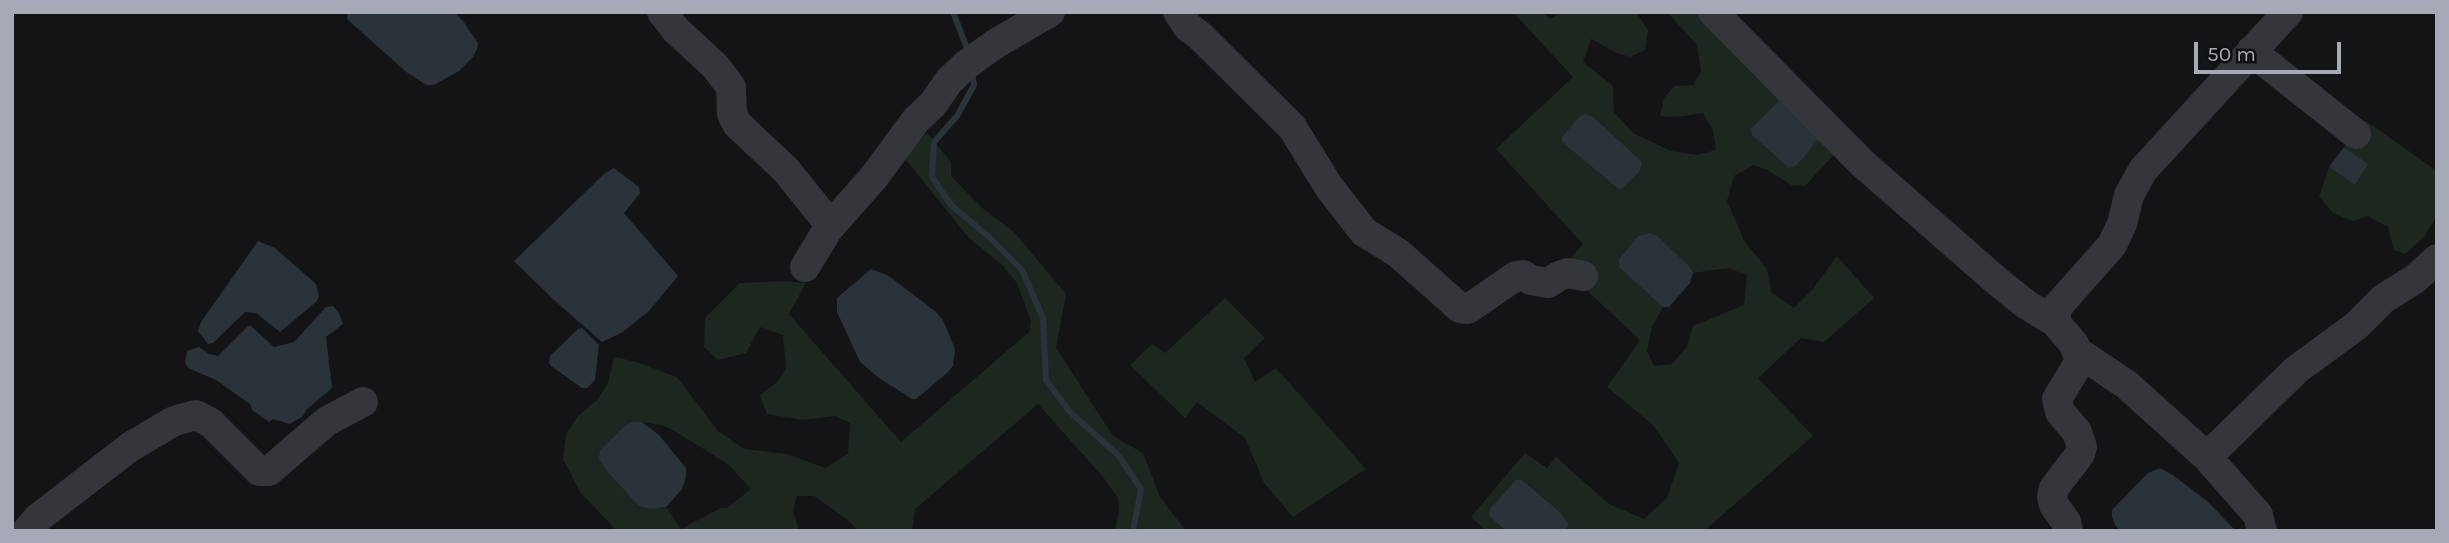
<!DOCTYPE html>
<html>
<head>
<meta charset="utf-8">
<style>
  body { margin:0 }
  #map { position:relative; width:2449px; height:543px; overflow:hidden; background:#141416; font-family:Karla,sans-serif }
  canvas { display:block }
  .frame { position:absolute; inset:0; border:14px solid #a6aab6; pointer-events:none }
  .scale { position:absolute; left:2194px; top:42px; width:147px; height:32px; box-sizing:border-box; border:4px solid #a6aab6; border-top:0; padding-left:9px; font-size:21px; line-height:24px; white-space:nowrap; color:#a6aab6; -webkit-text-stroke:5px #0f0f11; paint-order:stroke }
</style>
</head>
<body>
<div id="map">
<canvas width="2449" height="543"></canvas>
<div class="frame"></div>
<div class="scale">50 m</div>
</div>
<script>
const ctx = document.querySelector('canvas').getContext('2d');
ctx.lineJoin = 'round';
function paint(path, color) {
  ctx.fillStyle = color;
  ctx.fill(path, 'evenodd');
}
function shape(rows) {
  const path = new Path2D();
  for (const r of rows) {
    path.moveTo(r[0], r[1]);
    for (let i = 2; i < r.length; i += 2) path.lineTo(r[i], r[i + 1]);
  }
  return path;
}
function trace(path, color, width, dash) {
  ctx.strokeStyle = color;
  ctx.lineWidth = width;
  ctx.lineCap = dash ? 'butt' : 'round';
  ctx.setLineDash(dash || []);
  ctx.stroke(path);
}
paint(shape([
  [1513,12,1542,12,1551,19,1560,12,1636,12,1648,30,1645,50,1630,57,1615,52,1591,39,1583,62,1613,86,1614,112,1633,133,1671,151,1697,155,1716,150,1713,130,1703,113,1677,117,1660,116,1664,98,1674,86,1693,85,1701,71,1697,45,1667,12,1726,12,1840,148,1805,186,1791,185,1768,170,1753,165,1734,176,1727,201,1745,242,1767,269,1771,292,1794,308,1813,289,1837,256,1874,298,1824,342,1801,338,1758,378,1813,436,1704,531,1565,531,1569,524,1559,511,1522,480,1489,516,1506,531,1486,531,1471,517,1525,453,1547,468,1556,457,1609,504,1644,519,1667,498,1679,463,1653,425,1607,387,1640,340,1582,286,1568,262,1583,244,1496,149,1573,77],
  [1649,233,1689,266,1693,273,1728,268,1747,275,1744,305,1693,326,1687,347,1672,364,1654,366,1647,351,1652,327,1663,307,1619,259,1638,236],
  [2366,121,2437,171,2437,215,2425,236,2405,254,2394,250,2388,227,2368,216,2353,221,2333,213,2319,196,2329,167,2355,185,2367,164,2344,147],
  [927,133,951,162,951,176,981,207,1014,232,1066,294,1056,348,1113,436,1143,453,1160,497,1186,531,1115,531,1119,511,1118,498,1103,477,1038,404,915,509,912,531,858,531,848,520,814,496,797,496,793,510,799,531,617,531,580,492,563,459,566,434,578,416,597,400,608,383,614,357,637,362,677,377,718,431,744,449,787,454,825,468,848,454,850,423,835,416,803,420,767,414,760,395,777,382,786,369,783,335,760,327,746,353,718,360,704,347,705,318,740,283,785,281,806,283,789,314,901,442,1029,332,1031,321,1017,283,1003,266,968,237,902,155],
  [634,421,662,425,675,431,729,465,751,489,727,508,721,508,681,529,666,507,660,509],
  [1225,298,1265,338,1244,358,1255,382,1276,368,1366,469,1293,517,1264,483,1245,438,1197,402,1185,418,1130,365,1152,344,1165,353]
]), '#1e2620');
paint(shape([
  [348,12,454,12,463,21,478,43,477,49,473,57,459,71,434,85,426,85,405,71,347,19],
  [1779,101,1787,105,1818,139,1804,157,1794,167,1789,168,1752,135,1751,129],
  [1586,114,1593,117,1641,161,1642,165,1639,172,1620,190,1562,142,1562,137,1580,116],
  [2344,147,2368,164,2355,185,2329,167],
  [614,168,639,187,640,193,624,213,678,276,649,311,623,332,602,342,555,301,514,261,605,173],
  [1649,233,1657,236,1689,266,1693,273,1690,283,1669,307,1663,307,1619,267,1619,259,1638,236],
  [258,241,275,248,316,284,319,296,317,301,280,332,256,313,245,312,213,343,208,344,198,331,201,322],
  [871,269,889,276,936,312,943,320,955,349,953,366,948,372,916,399,912,399,879,378,860,362,837,312,837,298],
  [333,306,339,313,343,324,326,337,332,388,306,410,303,416,290,424,273,419,269,422,252,410,250,404,216,380,188,368,185,362,187,351,199,347,209,354,218,356,248,326,251,326,274,347,294,342,326,307],
  [582,328,599,345,595,380,587,388,582,388,551,366,549,363,550,356,578,329],
  [634,421,642,422,659,435,686,468,686,477,682,489,666,507,651,509,639,506,606,470,599,459,600,450,625,426],
  [2160,468,2173,475,2207,501,2236,531,2121,531,2115,525,2112,517,2112,510,2148,473],
  [1516,480,1522,480,1559,511,1569,524,1565,531,1506,531,1489,516,1490,509]
]), '#2a323a');
trace(shape([
  [953,12,968,51],
  [972,72,974,85,957,116,934,142,932,177,951,205,989,237,1022,270,1043,318,1046,380,1070,412,1119,456,1141,489,1133,531]
]), '#2a323a', 6);
trace(shape([
  [662,12,676,30,716,67,731,87,732,114,737,124,786,170,831,226],
  [1178,12,1188,27,1199,35,1292,127,1329,187,1364,232,1398,253,1460,308,1468,309,1516,276,1523,275,1531,280,1548,283,1559,276,1568,273,1583,276],
  [1713,12,1862,163,1998,282,2027,305,2055,322],
  [2251,51,2356,134],
  [805,267,828,229,874,177,916,120,933,104,949,81,966,65,995,44,1050,12],
  [2078,352,2127,385,2207,457,2258,515,2262,531],
  [2207,457,2296,370,2356,326,2383,299,2415,279,2437,259],
  [27,531,38,518,130,447,174,421,196,415,211,423,259,471,269,471,327,421,363,402],
  [2068,531,2066,522,2054,505,2052,497,2054,488,2080,454,2082,447,2077,432,2060,412,2057,399,2080,361,2074,344,2055,322,2057,307,2112,245,2122,224,2129,195,2143,170,2288,12]
]), '#35363b', 30);
</script>
</body>
</html>
